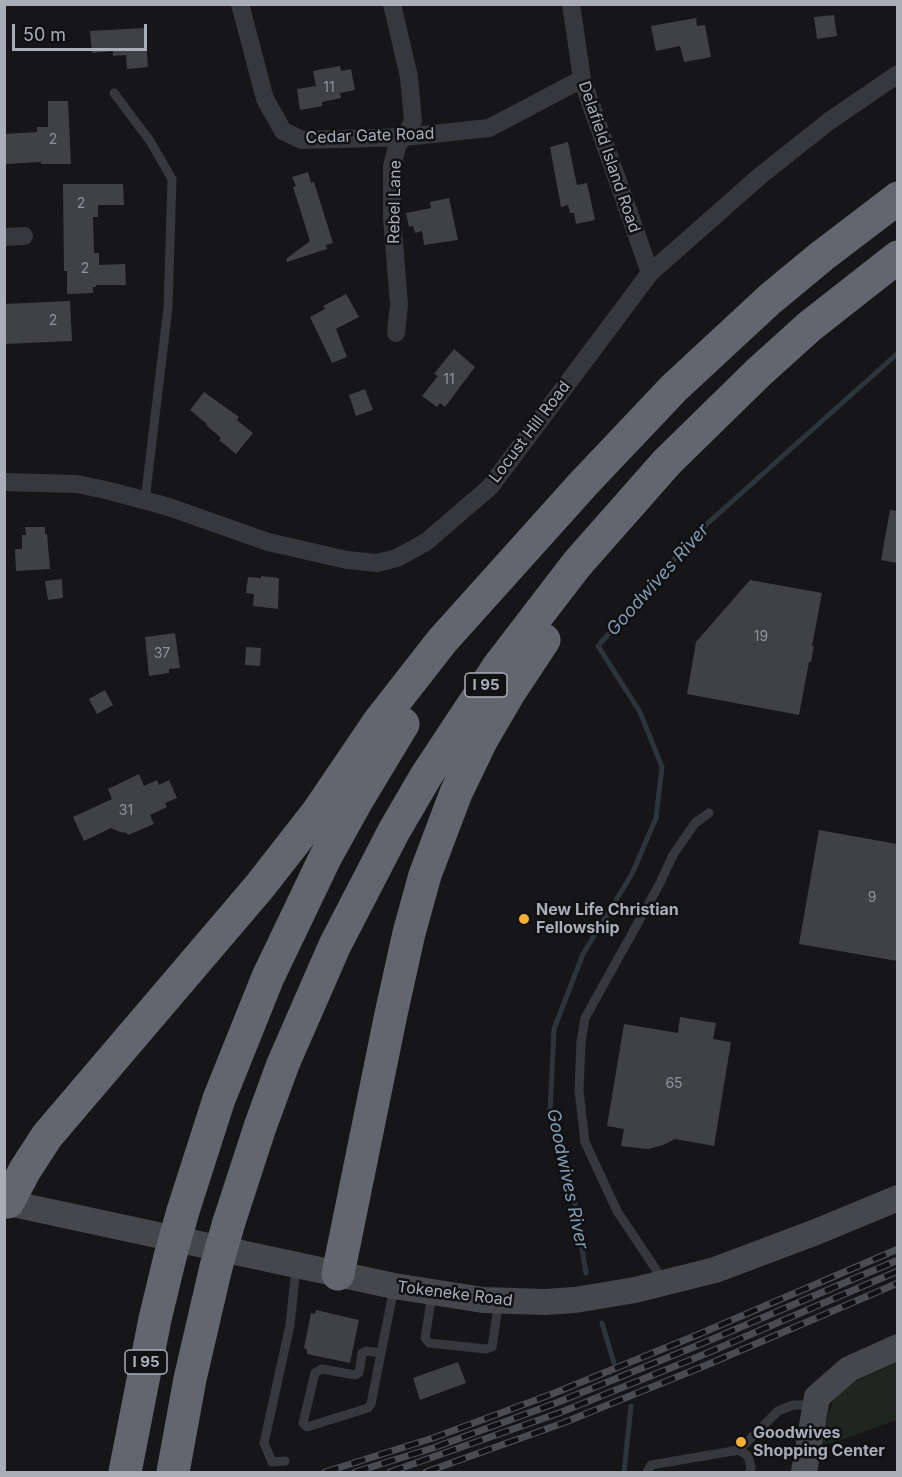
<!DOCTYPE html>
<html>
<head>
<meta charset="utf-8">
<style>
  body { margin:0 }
  #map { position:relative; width:902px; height:1477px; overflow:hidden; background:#161618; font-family:Inter,sans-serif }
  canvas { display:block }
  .frame { position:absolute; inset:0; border:6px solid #a8adb8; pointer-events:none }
  .scale { position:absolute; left:12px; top:24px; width:135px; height:27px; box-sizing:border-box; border:3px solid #a8adb8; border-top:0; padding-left:8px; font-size:18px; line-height:21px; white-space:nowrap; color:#a8adb8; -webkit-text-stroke:4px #111113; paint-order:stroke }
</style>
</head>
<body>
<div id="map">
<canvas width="902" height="1477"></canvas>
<div class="frame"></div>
<div class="scale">50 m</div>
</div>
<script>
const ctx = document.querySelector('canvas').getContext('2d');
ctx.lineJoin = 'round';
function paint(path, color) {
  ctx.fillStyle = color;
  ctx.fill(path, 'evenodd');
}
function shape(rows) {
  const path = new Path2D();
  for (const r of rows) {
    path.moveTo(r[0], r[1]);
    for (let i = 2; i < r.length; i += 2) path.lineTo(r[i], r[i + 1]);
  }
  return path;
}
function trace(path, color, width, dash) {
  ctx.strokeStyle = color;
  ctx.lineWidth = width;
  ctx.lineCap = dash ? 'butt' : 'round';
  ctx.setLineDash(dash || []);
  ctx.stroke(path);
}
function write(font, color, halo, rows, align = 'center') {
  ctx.font = font + ' Inter,sans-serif';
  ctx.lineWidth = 5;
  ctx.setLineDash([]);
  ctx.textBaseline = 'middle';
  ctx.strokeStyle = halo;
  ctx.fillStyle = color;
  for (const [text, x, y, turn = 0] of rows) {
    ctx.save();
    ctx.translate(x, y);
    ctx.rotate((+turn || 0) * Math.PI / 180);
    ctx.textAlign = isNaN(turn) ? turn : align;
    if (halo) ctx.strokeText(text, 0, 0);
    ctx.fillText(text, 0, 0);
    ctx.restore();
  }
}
paint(shape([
  [897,1362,897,1420,835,1442,821,1445,824,1427,835,1396,856,1381]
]), '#1e261f');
trace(shape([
  [586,1273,574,1199,550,1112,554,1029,583,954,632,874,656,818,662,767,640,712,598,646,699,531,898,353],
  [602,1323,614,1363],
  [624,1472,631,1406]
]), '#2c353c', 5);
paint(shape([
  [834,15,837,36,817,39,814,17],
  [696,18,697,26,705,25,711,57,684,62,680,46,656,51,651,26],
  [145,28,148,67,127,69,126,55,113,56,113,51,92,53,90,31],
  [340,66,341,71,351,69,355,90,340,93,341,98,322,102,322,106,300,110,297,89,316,86,313,71],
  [48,101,68,101,71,164,41,164,41,162,4,164,4,134,37,132,37,127,48,127],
  [568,142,577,185,587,183,595,220,576,224,574,213,570,213,568,205,561,207,550,147],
  [308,172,311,183,314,182,333,243,326,245,327,249,287,262,286,259,310,241,293,187,296,186,292,177],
  [63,184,123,184,124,205,98,205,98,217,93,217,94,253,99,253,99,265,125,264,126,285,96,285,96,287,93,287,93,293,67,294,67,271,64,271],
  [449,198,458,240,424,245,422,231,415,233,413,226,409,227,406,213,431,208,430,202],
  [346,294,359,317,336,329,347,357,332,363,310,317,325,309,323,306],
  [70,301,72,341,4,344,4,304],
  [454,349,475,367,445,407,440,403,437,407,422,396,438,376,434,374],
  [365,389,373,410,356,416,349,395],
  [204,392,239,417,237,420,253,433,236,454,219,440,221,438,206,425,207,424,190,410],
  [890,510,897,511,897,563,881,560],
  [25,527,45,527,45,534,47,534,50,569,16,571,15,549,22,549,22,535,26,535],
  [261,576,279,578,278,609,253,606,254,594,246,593,248,577,261,578],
  [62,579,63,598,48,600,45,581],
  [750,580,822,593,812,646,814,646,811,662,809,662,799,715,687,694,696,642],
  [175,633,180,668,169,669,169,673,149,676,145,637],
  [246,647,261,648,260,666,245,665],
  [105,690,113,705,97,714,89,699],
  [139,774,144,786,157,780,159,785,169,780,177,798,165,803,167,807,150,815,154,824,128,835,127,833,120,832,111,828,84,841,73,817,112,799,108,789],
  [819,830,897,844,897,961,799,944],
  [680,1017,716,1023,713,1039,731,1042,714,1146,675,1139,663,1145,648,1149,621,1146,624,1129,607,1126,624,1024,678,1033],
  [316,1310,359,1320,350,1363,307,1354,307,1350,304,1348,311,1313,315,1314],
  [458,1362,466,1383,420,1400,413,1378]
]), '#404145');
trace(shape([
  [114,93,150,141,172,179,168,308,145,500],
  [663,1280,617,1211,585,1142,579,1091,581,1042,585,1018,659,885,673,855,695,823,709,813],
  [432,1295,425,1338,429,1343,486,1349,492,1347,499,1301],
  [381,1353,366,1351,362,1353,359,1373,355,1375,322,1369,315,1373,303,1423,307,1427,368,1408,371,1404,381,1353,394,1288],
  [739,1450,778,1411,793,1405,815,1405],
  [285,1461,272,1462,264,1443,290,1325,296,1268],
  [647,1472,651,1465,739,1450,748,1456,751,1467,750,1472]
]), '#37383d', 9);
trace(shape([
  [240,4,265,99,283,131,302,140,405,137,489,128,582,79],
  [392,4,409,77,413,121,405,137,398,143,392,166,392,218,399,304,396,333],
  [571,4,582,79,650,273],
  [4,237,24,236],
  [4,482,77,484,110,491,169,507,268,542,347,560,377,563,397,558,426,542,490,487,650,273,760,176,828,122,898,74]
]), '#37383d', 18);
trace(shape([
  [4,1202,394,1286,483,1300,545,1302,575,1300,635,1290,715,1270,816,1232,898,1198],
  [804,1472,817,1397,849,1369,898,1347]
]), '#45474d', 26);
trace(shape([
  [8,1202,25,1170,47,1136,260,886,317,813,378,723,442,641,584,483,674,388,770,299,822,256,898,198],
  [183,1211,219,1099,268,977,325,858,356,802,403,724],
  [229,1222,260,1127,283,1064,335,945,394,831,426,776,498,667,577,564,667,462,759,372,810,326,898,257],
  [338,1274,391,1014,409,933,425,875,456,793,481,741,509,693,544,640],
  [125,1472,155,1319,170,1257],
  [173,1472,190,1379,216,1267]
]), '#63666e', 33);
const rail = shape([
  [325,1472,433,1438,552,1394,697,1335,898,1249],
  [355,1472,436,1447,556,1403,701,1344,898,1260],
  [390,1472,559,1413,705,1354,898,1271],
  [426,1472,563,1423,709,1364,898,1283]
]);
trace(rail, '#4a4c52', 7);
trace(rail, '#111113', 4.5, [14]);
trace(shape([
  [170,1257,183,1211],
  [216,1267,229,1222]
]), '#63666e', 33);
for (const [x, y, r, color] of [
  [524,919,6,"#f2b134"],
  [741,1442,6,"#f2b134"]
]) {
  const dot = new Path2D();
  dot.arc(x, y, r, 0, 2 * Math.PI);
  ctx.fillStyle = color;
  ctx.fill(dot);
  trace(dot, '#111113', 2);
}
write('14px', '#8e929b', null, [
  ["11",329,88],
  ["2",53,140],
  ["2",81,204],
  ["2",85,269],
  ["2",53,321],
  ["11",449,380],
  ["19",761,637],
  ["37",162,654],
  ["31",126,811],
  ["9",872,898],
  ["65",674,1084]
]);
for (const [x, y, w] of [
  [486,685,42],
  [146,1362,42]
]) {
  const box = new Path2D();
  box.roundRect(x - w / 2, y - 12, w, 24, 4.5);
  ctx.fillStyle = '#111113';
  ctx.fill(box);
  trace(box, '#a8adb8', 1.5);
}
write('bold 15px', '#a8adb8', null, [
  ["I 95",486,685],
  ["I 95",146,1362]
]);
write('16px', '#a8adb8', '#111113', [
  ["Cedar Gate Road",370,136,-2],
  ["Delafield Island Road",609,157,71],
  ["Rebel Lane",395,202,-89],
  ["Locust Hill Road",530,432,-53],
  ["Tokeneke Road",455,1294,7]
]);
write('bold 16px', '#a8adb8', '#111113', [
  ["New Life Christian",536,910],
  ["Fellowship",536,928],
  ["Goodwives",753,1433],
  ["Shopping Center",753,1451]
], 'left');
write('italic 18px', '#7f9bb3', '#111113', [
  ["Goodwives River",658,580,-48],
  ["Goodwives River",567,1179,78]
]);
</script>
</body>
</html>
